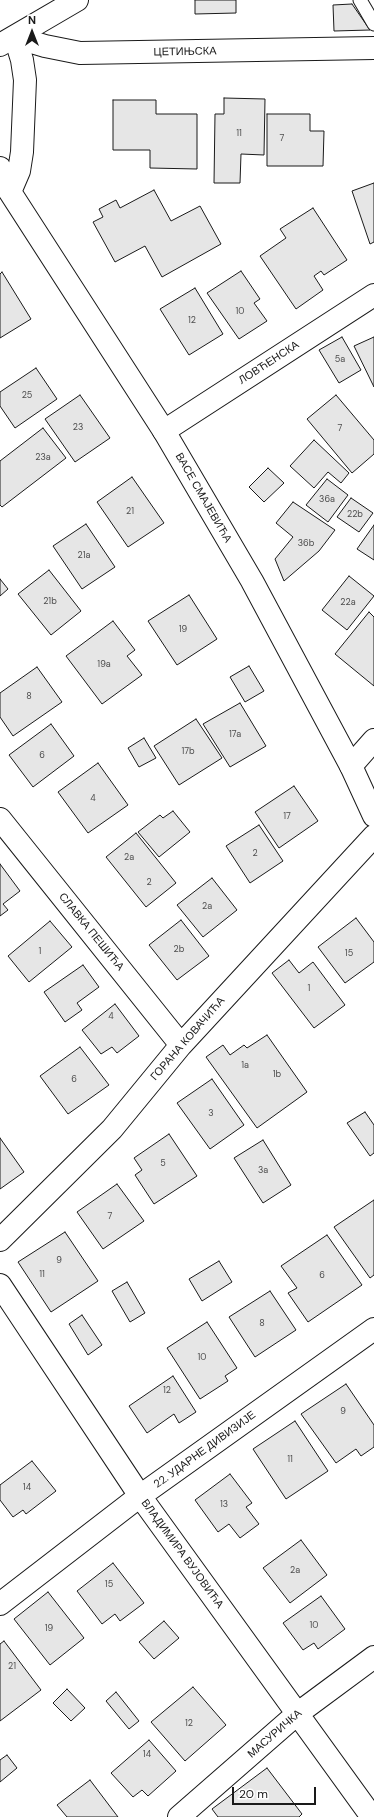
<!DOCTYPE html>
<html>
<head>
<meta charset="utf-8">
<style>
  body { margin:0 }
  #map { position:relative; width:374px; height:1817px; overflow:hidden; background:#fff; font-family:"DM Sans",sans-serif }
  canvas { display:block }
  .north { position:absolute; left:12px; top:12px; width:40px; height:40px; -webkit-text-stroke:3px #fff; paint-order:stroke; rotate:0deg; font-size:11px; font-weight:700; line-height:16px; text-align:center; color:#1a1a1a }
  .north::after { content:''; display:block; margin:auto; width:14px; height:18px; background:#1a1a1a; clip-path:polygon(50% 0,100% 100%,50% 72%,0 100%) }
  .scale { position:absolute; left:232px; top:1787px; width:84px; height:18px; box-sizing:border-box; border:2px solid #1a1a1a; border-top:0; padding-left:5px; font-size:12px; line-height:14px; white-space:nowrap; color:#1a1a1a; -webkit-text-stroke:3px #fff; paint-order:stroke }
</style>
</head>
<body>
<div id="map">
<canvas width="374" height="1817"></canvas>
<div class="north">N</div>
<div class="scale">20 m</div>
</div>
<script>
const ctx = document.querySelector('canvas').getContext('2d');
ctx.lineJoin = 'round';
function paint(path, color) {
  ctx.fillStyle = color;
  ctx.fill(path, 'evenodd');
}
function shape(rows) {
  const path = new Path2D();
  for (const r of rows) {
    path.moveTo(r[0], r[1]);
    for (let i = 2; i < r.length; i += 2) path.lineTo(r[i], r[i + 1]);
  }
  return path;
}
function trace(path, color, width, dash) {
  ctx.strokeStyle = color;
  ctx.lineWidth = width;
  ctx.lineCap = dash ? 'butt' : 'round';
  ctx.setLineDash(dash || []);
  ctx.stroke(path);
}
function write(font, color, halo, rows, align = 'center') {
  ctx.font = font + ' "DM Sans",sans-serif';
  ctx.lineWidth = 3;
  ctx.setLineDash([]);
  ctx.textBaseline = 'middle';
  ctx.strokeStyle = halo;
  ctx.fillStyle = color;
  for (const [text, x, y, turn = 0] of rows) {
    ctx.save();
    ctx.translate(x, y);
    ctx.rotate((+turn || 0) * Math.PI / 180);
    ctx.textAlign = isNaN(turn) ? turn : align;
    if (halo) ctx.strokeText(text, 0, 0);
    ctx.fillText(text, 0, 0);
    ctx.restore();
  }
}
const building = shape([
  [195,0,236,0,236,13,195,14,195,0],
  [352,4,370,30,334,31,333,5,352,4],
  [224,98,265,99,264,155,241,154,240,183,214,183,215,114,224,114,224,98],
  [113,100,156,100,156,114,197,114,197,169,150,168,150,150,113,150,113,100],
  [267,114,310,114,310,131,324,131,323,166,267,166,267,114],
  [374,183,374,242,370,244,352,191,374,183],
  [154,190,171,221,200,206,221,244,162,277,145,246,115,262,93,222,103,217,99,209,116,200,120,208,154,190],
  [313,208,347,260,324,275,321,271,314,276,323,290,296,309,260,256,286,238,280,229,313,208],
  [241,271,260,299,254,303,267,321,239,339,207,293,241,271],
  [2,272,31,319,0,338,0,274,2,272],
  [195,288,223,334,189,355,160,309,195,288],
  [342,337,361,370,339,383,319,350,342,337],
  [374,337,374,387,354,346,374,337],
  [36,368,57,399,15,428,0,406,0,392,36,368],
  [80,395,110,438,75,462,45,419,80,395],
  [336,395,374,440,374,454,352,473,307,419,336,395],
  [43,428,66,458,2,507,0,505,0,461,43,428],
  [314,440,349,473,341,483,328,472,314,488,290,466,314,440],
  [268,468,284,483,264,502,249,487,268,468],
  [132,477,164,523,128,547,97,502,132,477],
  [327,479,348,495,328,522,306,505,327,479],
  [351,498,373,513,359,532,337,517,351,498],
  [293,502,335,530,319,551,284,581,275,559,293,537,276,523,293,502],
  [86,524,115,567,82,589,53,546,86,524],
  [374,525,374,560,357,549,374,525],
  [49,570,81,611,51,635,18,594,49,570],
  [349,576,374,596,347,630,322,610,349,576],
  [0,579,8,589,0,596,0,579],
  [189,595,217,639,177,665,148,621,189,595],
  [369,612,374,617,374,686,335,654,369,612],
  [113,621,135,650,127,656,142,675,102,704,66,656,113,621],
  [249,666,264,691,245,702,230,677,249,666],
  [37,667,62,702,13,736,0,717,0,693,37,667],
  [240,703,266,746,230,767,203,724,240,703],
  [196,719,222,758,179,785,154,746,196,719],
  [51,724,74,756,33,787,9,755,51,724],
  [144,738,156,758,139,767,128,748,144,738],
  [98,763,128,805,88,833,58,792,98,763],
  [294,786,318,821,279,848,255,812,294,786],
  [173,811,190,832,159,857,138,832,160,815,163,818,173,811],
  [259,825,283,861,250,883,226,846,259,825],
  [136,833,176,883,146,907,106,857,136,833],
  [0,864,20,891,3,904,8,910,0,916,0,864],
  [212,878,237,910,203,937,177,905,212,878],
  [356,918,374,942,374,962,345,983,318,947,356,918],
  [181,920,209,956,177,980,149,945,181,920],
  [50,921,72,947,29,982,8,956,50,921],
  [289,960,299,973,313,962,345,1005,314,1028,272,973,289,960],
  [83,965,99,987,77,1003,82,1010,65,1022,44,992,83,965],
  [115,1004,139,1036,117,1053,112,1047,101,1054,82,1030,115,1004],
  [267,1035,307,1092,257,1128,206,1057,223,1045,230,1055,244,1045,247,1048,267,1035],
  [80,1047,109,1085,68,1114,40,1076,80,1047],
  [212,1079,244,1125,210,1149,177,1103,212,1079],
  [365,1112,374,1125,374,1153,370,1156,347,1123,365,1112],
  [169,1134,197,1176,154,1204,135,1175,142,1170,134,1158,169,1134],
  [0,1138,24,1172,0,1189,0,1138],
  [263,1140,291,1185,263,1203,234,1158,263,1140],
  [117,1184,144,1221,103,1249,77,1212,117,1184],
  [374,1200,374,1275,370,1278,334,1227,374,1200],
  [65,1232,98,1281,51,1312,18,1262,65,1232],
  [327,1235,362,1285,308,1322,288,1293,297,1288,281,1266,327,1235],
  [219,1261,232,1282,202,1301,189,1279,219,1261],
  [127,1282,145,1313,130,1322,112,1291,127,1282],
  [270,1291,296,1330,255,1357,229,1317,270,1291],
  [82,1315,102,1345,88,1355,69,1324,82,1315],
  [207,1322,237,1368,225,1376,228,1381,200,1399,167,1348,207,1322],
  [173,1376,196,1412,179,1423,174,1414,147,1433,129,1406,173,1376],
  [346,1384,374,1425,374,1447,361,1456,356,1449,336,1463,301,1414,346,1384],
  [295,1421,328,1471,286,1499,253,1449,295,1421],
  [32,1461,56,1491,26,1514,23,1510,13,1517,0,1500,0,1485,32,1461],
  [230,1474,252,1503,246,1507,259,1524,240,1538,229,1524,218,1532,195,1500,230,1474],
  [301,1540,327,1575,290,1603,263,1568,301,1540],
  [113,1563,144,1603,120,1621,115,1614,102,1624,77,1591,113,1563],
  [48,1592,84,1638,50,1665,14,1619,48,1592],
  [321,1596,345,1629,318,1649,314,1643,303,1650,283,1623,321,1596],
  [164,1621,179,1638,154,1659,139,1642,164,1621],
  [4,1641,41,1690,0,1721,0,1644,4,1641],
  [193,1687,226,1725,185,1761,151,1722,193,1687],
  [67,1689,85,1708,71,1721,53,1703,67,1689],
  [116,1692,139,1721,129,1729,106,1701,116,1692],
  [149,1740,176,1771,148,1796,142,1790,133,1797,111,1773,149,1740],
  [7,1755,17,1768,0,1782,0,1760,7,1755],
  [267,1768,302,1814,299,1817,218,1817,212,1809,267,1768],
  [90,1780,118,1817,67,1817,57,1805,90,1780]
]);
paint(building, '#e6e6e6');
trace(building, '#1a1a1a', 1);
const lane = shape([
  [360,0,374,24]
]);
const street = shape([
  [0,45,77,0],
  [164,431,374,295],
  [351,766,374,740],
  [0,819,181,1045],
  [0,1240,112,1129,181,1045,374,836],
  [0,1285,140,1496,372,1817],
  [0,1604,140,1496,374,1329],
  [179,1817,297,1714,374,1657]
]);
const secondary = shape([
  [15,37,22,60,25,80,22,152,19,171,10,192,164,431,252,581,351,766,374,816],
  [15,37,45,46,80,53,374,48],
  [0,168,10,192]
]);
trace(lane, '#1a1a1a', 15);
trace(street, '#1a1a1a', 24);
trace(secondary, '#1a1a1a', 24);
trace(lane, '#fff', 13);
trace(street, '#fff', 22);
trace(secondary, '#fff', 22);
write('9px', '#4d4d4d', null, [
  ["11",239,134],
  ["7",282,139],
  ["10",240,312],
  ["12",192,321],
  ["5a",340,360],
  ["25",27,396],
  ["23",78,428],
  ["7",340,429],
  ["23a",43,458],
  ["36a",327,500],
  ["21",130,512],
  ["22b",355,515],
  ["36b",306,544],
  ["21a",84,556],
  ["21b",50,602],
  ["22a",348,603],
  ["19",183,630],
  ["19a",104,665],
  ["8",29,697],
  ["17a",235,735],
  ["17b",188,752],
  ["6",42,756],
  ["4",93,799],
  ["17",287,817],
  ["2",255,854],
  ["2a",129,858],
  ["2",149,883],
  ["2a",207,907],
  ["2b",179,950],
  ["1",40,952],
  ["15",349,954],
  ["1",309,989],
  ["4",111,1017],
  ["1a",245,1066],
  ["1b",277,1075],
  ["6",74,1080],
  ["3",211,1114],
  ["5",163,1164],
  ["3a",263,1171],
  ["7",110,1217],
  ["9",59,1261],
  ["11",42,1275],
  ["6",322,1276],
  ["8",262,1324],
  ["10",202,1358],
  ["12",167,1391],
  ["9",343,1412],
  ["11",290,1460],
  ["14",27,1488],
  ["13",224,1505],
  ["2a",295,1571],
  ["15",109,1585],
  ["10",314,1626],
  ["19",49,1629],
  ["21",12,1667],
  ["12",189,1724],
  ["14",147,1755]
]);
write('11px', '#1a1a1a', '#fff', [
  ["ЦЕТИЊСКА",185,52,-1],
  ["ЛОВЋЕНСКА",269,363,-33],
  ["ВАСЕ СМАЈЕВИЋА",203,498,60],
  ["СЛАВКА ПЕШИЋА",91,932,51],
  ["ГОРАНА КОВАЧИЋА",188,1039,-49],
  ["22. УДАРНЕ ДИВИЗИЈЕ",205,1450,-36],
  ["ВЛАДИМИРА ВУЈОВИЋА",182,1554,54],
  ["МАСУРИЧКА",275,1734,-41]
]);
</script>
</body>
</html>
